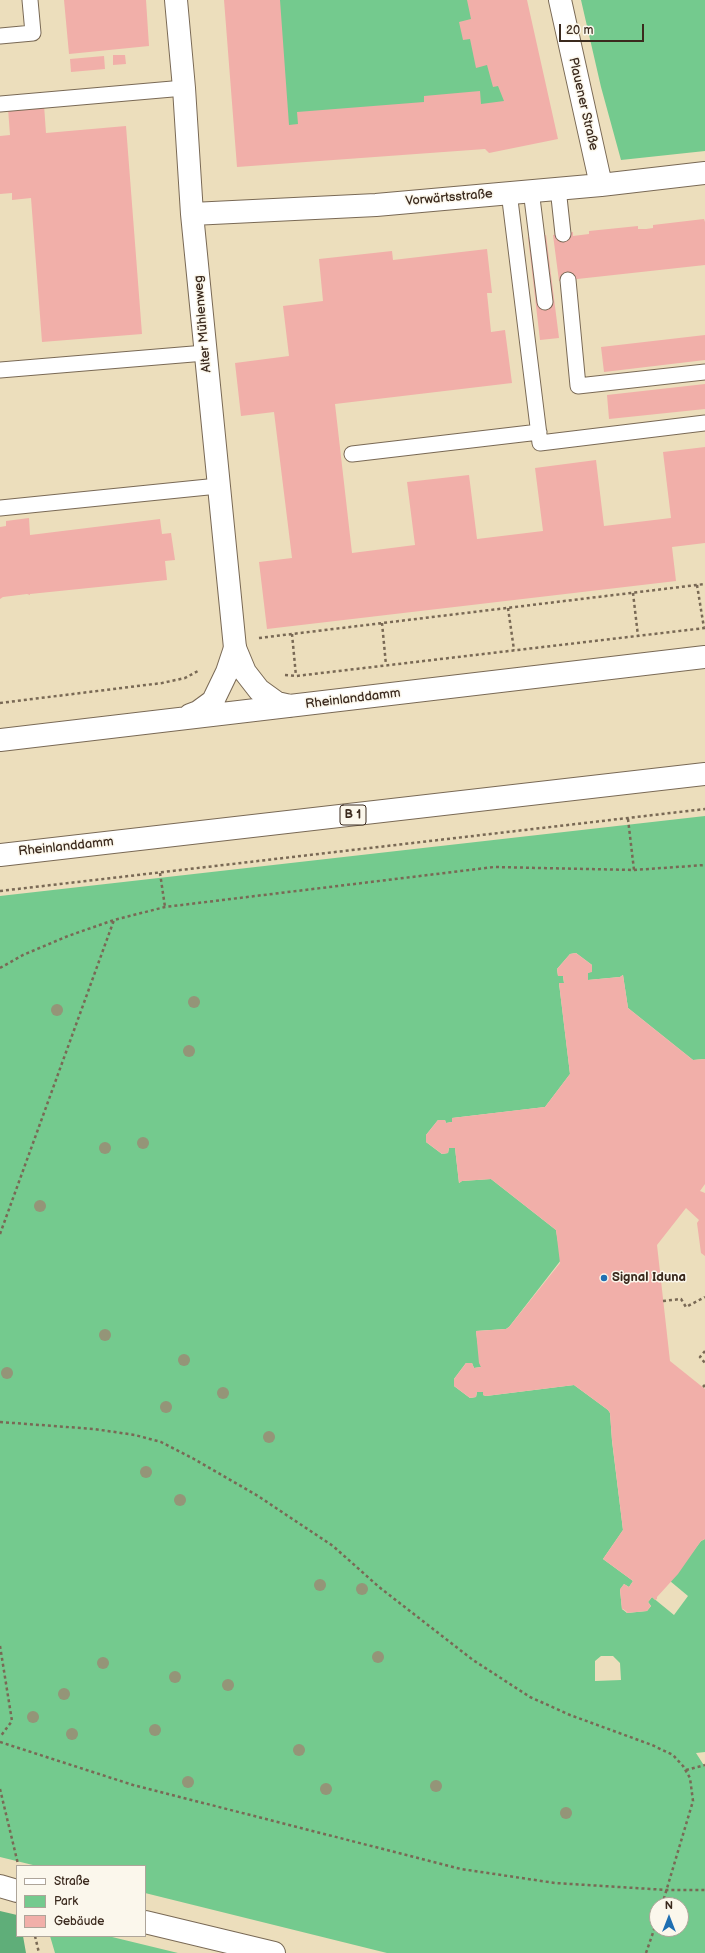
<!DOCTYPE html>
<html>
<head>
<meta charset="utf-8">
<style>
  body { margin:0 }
  #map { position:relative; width:705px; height:1953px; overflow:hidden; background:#ecdebc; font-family:"Balsamiq Sans",sans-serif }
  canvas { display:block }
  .legend { position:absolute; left:16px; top:1865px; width:130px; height:72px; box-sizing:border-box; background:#fbf7ec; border:1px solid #aea59a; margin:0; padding:5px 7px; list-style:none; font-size:12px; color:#3b2a1e }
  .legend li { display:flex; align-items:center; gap:8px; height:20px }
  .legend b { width:20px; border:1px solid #aea59a }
  .north { position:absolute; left:649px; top:1897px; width:40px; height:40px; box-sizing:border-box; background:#fbf7ec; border:1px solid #aea59a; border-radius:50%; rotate:0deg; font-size:11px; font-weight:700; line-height:16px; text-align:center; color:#3b2a1e }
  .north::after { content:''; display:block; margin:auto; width:14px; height:18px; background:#1f6fb2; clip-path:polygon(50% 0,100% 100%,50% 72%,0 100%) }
  .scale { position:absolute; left:559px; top:24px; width:85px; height:18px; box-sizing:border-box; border:2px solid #3b2a1e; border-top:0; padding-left:5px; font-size:12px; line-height:14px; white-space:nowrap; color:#3b2a1e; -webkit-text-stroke:3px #fbf7ec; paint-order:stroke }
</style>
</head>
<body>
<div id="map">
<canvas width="705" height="1953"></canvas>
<ul class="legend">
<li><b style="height:5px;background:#fff"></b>Straße</li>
<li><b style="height:11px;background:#74ca8e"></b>Park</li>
<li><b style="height:11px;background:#f1afa9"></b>Gebäude</li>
</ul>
<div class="north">N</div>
<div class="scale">20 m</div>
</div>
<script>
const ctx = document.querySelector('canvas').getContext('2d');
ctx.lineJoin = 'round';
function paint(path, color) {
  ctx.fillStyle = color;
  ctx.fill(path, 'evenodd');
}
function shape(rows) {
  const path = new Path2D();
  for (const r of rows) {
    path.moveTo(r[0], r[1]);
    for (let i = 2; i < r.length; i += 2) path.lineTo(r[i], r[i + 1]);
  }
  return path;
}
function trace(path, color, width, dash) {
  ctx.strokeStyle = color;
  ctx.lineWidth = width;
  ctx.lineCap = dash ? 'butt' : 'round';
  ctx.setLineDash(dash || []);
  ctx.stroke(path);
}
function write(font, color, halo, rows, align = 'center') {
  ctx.font = font + ' "Balsamiq Sans",sans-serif';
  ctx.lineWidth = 3;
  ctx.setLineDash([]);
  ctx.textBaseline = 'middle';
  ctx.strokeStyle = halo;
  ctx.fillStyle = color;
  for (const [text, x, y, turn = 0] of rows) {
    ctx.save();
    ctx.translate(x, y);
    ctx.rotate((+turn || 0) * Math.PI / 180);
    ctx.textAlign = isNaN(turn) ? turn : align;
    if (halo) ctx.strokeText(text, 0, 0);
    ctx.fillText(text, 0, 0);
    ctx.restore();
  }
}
paint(shape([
  [248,0,497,0,526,131,261,148],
  [581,0,705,0,705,151,621,160,601,87],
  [705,816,705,1059,693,1060,628,1008,623,975,620,977,588,980,588,973,592,971,592,965,576,953,570,954,557,969,558,976,563,976,564,983,559,983,570,1074,545,1107,452,1118,452,1122,446,1123,445,1120,438,1120,426,1135,426,1142,442,1154,448,1153,449,1148,455,1148,459,1183,462,1181,491,1179,556,1230,561,1260,509,1327,506,1329,476,1331,481,1367,474,1368,472,1363,466,1363,454,1379,454,1386,470,1398,476,1397,477,1392,483,1392,483,1395,486,1396,574,1385,608,1410,610,1413,612,1441,623,1530,603,1559,633,1581,629,1587,624,1584,620,1590,622,1609,627,1613,647,1611,651,1606,648,1602,652,1597,674,1615,688,1596,670,1581,701,1541,705,1539,705,1752,696,1753,705,1767,705,1953,387,1953,145,1893,145,1866,37,1866,0,1857,0,896],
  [601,1656,613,1656,620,1663,621,1680,595,1681,595,1661],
  [657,1905,681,1905,681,1929,657,1929],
  [50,1936,108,1936,178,1953,55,1953]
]), '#74ca8e');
paint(shape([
  [0,1911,17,1915,17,1936,23,1936,26,1953,0,1953]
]), '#5fae79');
paint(shape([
  [64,0,146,0,149,46,69,54],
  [224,0,280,0,289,125,298,124,297,112,424,102,424,96,480,91,481,104,504,101,498,86,493,87,487,65,476,68,470,39,463,40,459,22,471,19,467,0,527,0,558,139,489,153,485,149,237,167],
  [113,55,125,55,126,64,113,65],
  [104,56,105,69,71,72,70,59],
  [44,105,46,133,126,126,142,334,42,342,31,198,12,200,12,193,0,194,0,136,10,135,8,108],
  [704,219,705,222,705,265,559,281,553,235,573,232,573,236,589,234,589,231,638,226,638,229,646,229,653,228,653,225],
  [546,235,559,338,540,340,528,237],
  [487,249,492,293,487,293,491,332,505,330,512,383,335,404,352,553,415,545,407,482,469,475,477,539,543,531,535,468,596,460,604,526,671,518,663,452,705,447,705,543,672,547,676,581,267,629,259,562,292,558,274,412,241,416,235,363,289,356,283,306,323,301,319,259,392,251,393,260],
  [705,335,705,360,604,372,601,347],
  [705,384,705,409,609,419,607,395],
  [29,518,30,535,160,519,162,534,171,533,175,560,165,561,167,580,30,594,30,595,27,594,3,597,0,599,0,527,6,526,6,521],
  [576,953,592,965,592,972,588,973,588,980,620,977,623,975,628,1008,693,1060,705,1059,705,1184,700,1191,705,1193,705,1256,701,1253,697,1223,699,1220,686,1208,657,1245,670,1361,705,1389,705,1539,701,1541,678,1574,657,1597,657,1599,655,1600,652,1597,648,1602,651,1606,647,1611,626,1613,627,1612,623,1609,622,1610,620,1589,624,1584,629,1587,633,1581,603,1559,623,1530,612,1440,610,1413,608,1410,574,1385,486,1396,483,1395,483,1392,477,1392,476,1397,470,1398,454,1386,454,1379,466,1363,472,1363,474,1368,481,1367,479,1363,476,1331,506,1329,509,1327,560,1263,556,1230,491,1179,462,1181,459,1183,455,1148,449,1148,448,1153,442,1154,426,1142,426,1135,438,1120,445,1120,446,1123,452,1122,452,1118,545,1107,570,1074,559,983,564,983,563,976,558,976,557,969,570,954]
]), '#f1afa9');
const lane = shape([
  [0,36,33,33,30,0],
  [0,104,184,88],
  [558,188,563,234],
  [531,190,545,302],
  [509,192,540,443,705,423],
  [568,280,578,386,705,372],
  [0,370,205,353],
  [352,454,539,432],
  [0,508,218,486]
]);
const street = shape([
  [176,0,184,88,192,214,235,648],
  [560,0,601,185],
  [192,214,376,205,601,185,705,173]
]);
const secondary = shape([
  [0,1886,17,1891],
  [145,1922,274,1953]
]);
const primary = shape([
  [235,648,245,672,259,690,277,703,290,706],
  [190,715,198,712,213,701,227,672,235,648],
  [0,740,705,657],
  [0,855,705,774]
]);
trace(lane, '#796955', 17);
trace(street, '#796955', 24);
trace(secondary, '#796955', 24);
trace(primary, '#796955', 24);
trace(shape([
  [697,585,704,628],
  [633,593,638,636],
  [508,608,514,650],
  [382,623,386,665],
  [292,634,296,676],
  [259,638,705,584],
  [285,675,296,676,705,628],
  [0,703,162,683,185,678,198,671],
  [628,819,634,870],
  [160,873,165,907],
  [0,891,705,809],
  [0,968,23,955,68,936,114,920,165,907,494,867,634,870,705,865],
  [0,1234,114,920],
  [663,1301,681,1299,686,1307,705,1297],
  [705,1351,700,1357,705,1363],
  [703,1387,705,1385],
  [0,1422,94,1429,135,1435,161,1442,194,1459,258,1496,333,1546,379,1587,473,1660,530,1697,570,1715,652,1745,673,1755,683,1766,690,1778,693,1801,662,1905],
  [0,1646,12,1721,0,1737],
  [0,1742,133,1785,461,1869,555,1883,667,1890,705,1890],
  [686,1770,705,1765],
  [0,1789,18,1864],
  [35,1936,39,1953],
  [646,1953,657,1921]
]), '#796955', 2.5, [3, 3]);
trace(lane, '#fff', 15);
trace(street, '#fff', 22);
trace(secondary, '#fff', 22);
trace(primary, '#fff', 22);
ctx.fillStyle = '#949578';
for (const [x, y] of [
  [194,1002],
  [57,1010],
  [189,1051],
  [143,1143],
  [105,1148],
  [40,1206],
  [105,1335],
  [184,1360],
  [7,1373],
  [223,1393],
  [166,1407],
  [269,1437],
  [146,1472],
  [180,1500],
  [320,1585],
  [362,1589],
  [378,1657],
  [103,1663],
  [175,1677],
  [228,1685],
  [64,1694],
  [33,1717],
  [155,1730],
  [72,1734],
  [299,1750],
  [188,1782],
  [436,1786],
  [326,1789],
  [566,1813]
]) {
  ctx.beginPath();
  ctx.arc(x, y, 6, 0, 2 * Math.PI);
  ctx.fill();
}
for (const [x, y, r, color] of [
  [604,1278,4,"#1f6fb2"]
]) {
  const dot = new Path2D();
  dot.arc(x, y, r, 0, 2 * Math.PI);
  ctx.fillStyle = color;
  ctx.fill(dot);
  trace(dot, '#fbf7ec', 1.5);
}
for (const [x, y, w] of [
  [353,815,26]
]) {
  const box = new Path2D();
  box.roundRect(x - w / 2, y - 10, w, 20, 3);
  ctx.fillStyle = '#fbf7ec';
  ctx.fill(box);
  trace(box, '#3b2a1e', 1);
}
write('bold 12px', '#3b2a1e', null, [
  ["B 1",353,815]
]);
write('13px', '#3b2a1e', '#fbf7ec', [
  ["Plauener Straße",583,104,77],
  ["Vorwärtsstraße",449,198,-5],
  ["Alter Mühlenweg",203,324,-95],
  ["Rheinlanddamm",353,699,-7],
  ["Rheinlanddamm",66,847,-6]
]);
write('bold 13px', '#3b2a1e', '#fbf7ec', [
  ["Signal Iduna",612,1278]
], 'left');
</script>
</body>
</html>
